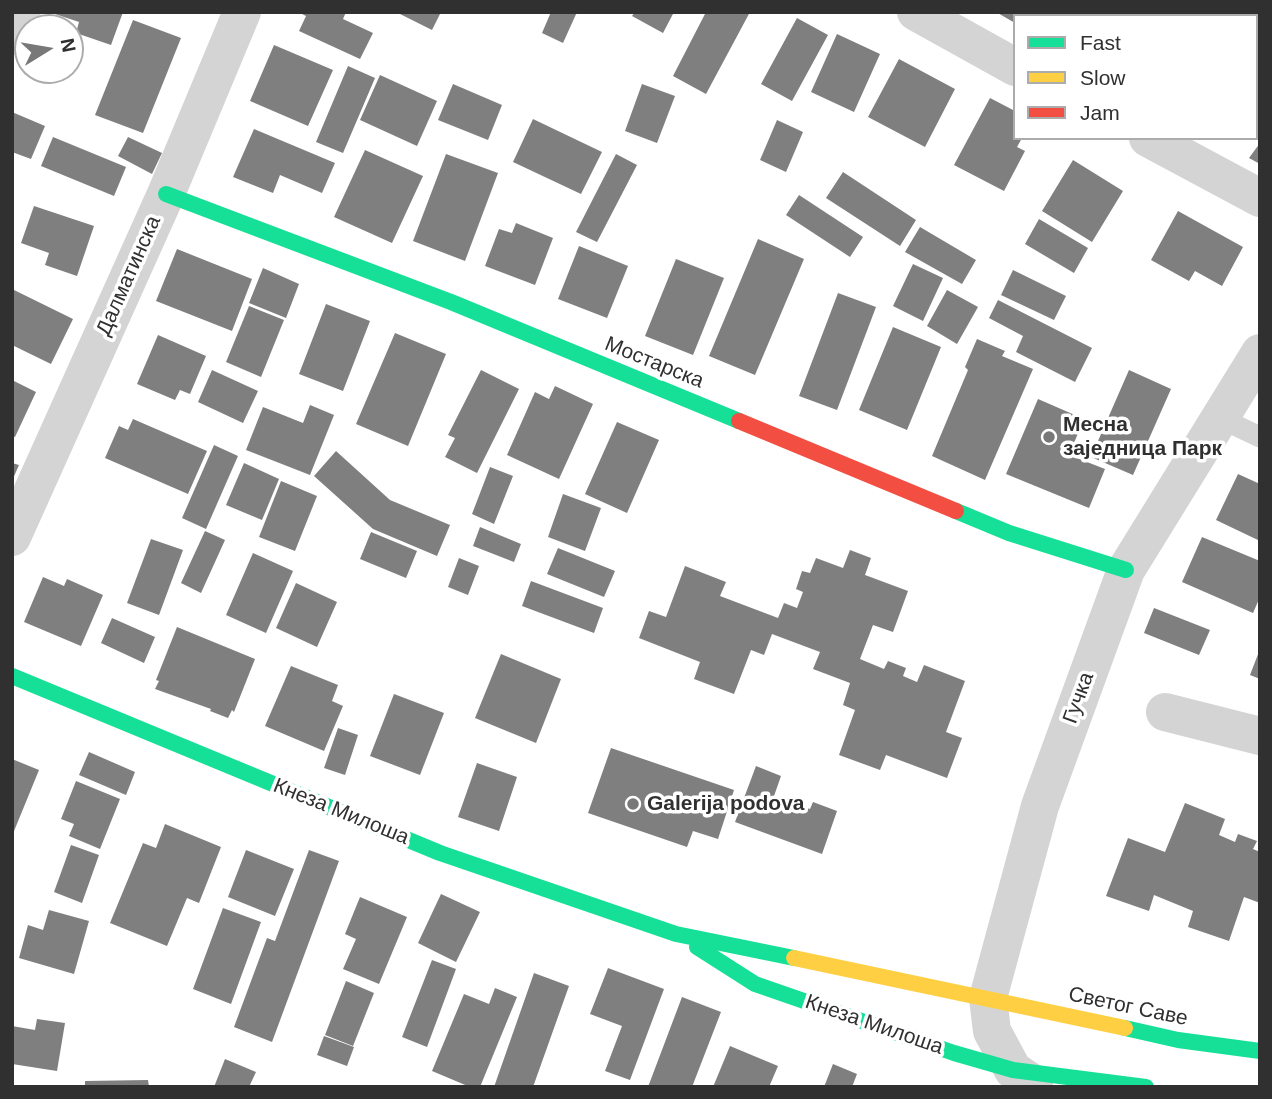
<!DOCTYPE html>
<html>
<head>
<meta charset="utf-8">
<style>
  body { margin:0 }
  #map { position:relative; width:1272px; height:1099px; overflow:hidden; background:#fff; font-family:Arial,sans-serif }
  canvas { display:block }
  .frame { position:absolute; inset:0; border:14px solid #303030; pointer-events:none }
  .legend { position:absolute; left:1013px; top:14px; width:245px; height:126px; box-sizing:border-box; background:#fff; border:2px solid #acacac; margin:0; padding:9px 12px; list-style:none; font-size:21px; color:#303030 }
  .legend li { display:flex; align-items:center; gap:14px; height:35px }
  .legend b { width:35px; border:2px solid #acacac }
  .north { position:absolute; left:14px; top:14px; width:70px; height:70px; box-sizing:border-box; background:#fff; border:2px solid #acacac; border-radius:50%; rotate:79deg; font-size:19px; font-weight:700; line-height:28px; text-align:center; color:#303030 }
  .north::after { content:''; display:block; margin:auto; width:24px; height:32px; background:#787878; clip-path:polygon(50% 0,100% 100%,50% 72%,0 100%) }
</style>
</head>
<body>
<div id="map">
<canvas width="1272" height="1099"></canvas>
<div class="frame"></div>
<ul class="legend">
<li><b style="height:9px;background:#16e098"></b>Fast</li>
<li><b style="height:9px;background:#ffcf43"></b>Slow</li>
<li><b style="height:9px;background:#f24e42"></b>Jam</li>
</ul>
<div class="north">N</div>
</div>
<script>
const ctx = document.querySelector('canvas').getContext('2d');
ctx.lineJoin = 'round';
function paint(path, color) {
  ctx.fillStyle = color;
  ctx.fill(path, 'evenodd');
}
function shape(rows) {
  const path = new Path2D();
  for (const r of rows) {
    path.moveTo(r[0], r[1]);
    for (let i = 2; i < r.length; i += 2) path.lineTo(r[i], r[i + 1]);
  }
  return path;
}
function trace(path, color, width, dash) {
  ctx.strokeStyle = color;
  ctx.lineWidth = width;
  ctx.lineCap = dash ? 'butt' : 'round';
  ctx.setLineDash(dash || []);
  ctx.stroke(path);
}
function write(font, color, halo, rows, align = 'center') {
  ctx.font = font + ' Arial,sans-serif';
  ctx.lineWidth = 7;
  ctx.setLineDash([]);
  ctx.textBaseline = 'middle';
  ctx.strokeStyle = halo;
  ctx.fillStyle = color;
  for (const [text, x, y, turn = 0] of rows) {
    ctx.save();
    ctx.translate(x, y);
    ctx.rotate((+turn || 0) * Math.PI / 180);
    ctx.textAlign = isNaN(turn) ? turn : align;
    if (halo) ctx.strokeText(text, 0, 0);
    ctx.fillText(text, 0, 0);
    ctx.restore();
  }
}
paint(shape([
  [123,12,111,45,76,33,79,22,52,13],
  [298,12,346,12,343,19,373,33,360,59,299,31,306,16],
  [396,12,441,12,432,30],
  [551,12,577,12,563,43,542,33],
  [635,12,674,12,663,33,632,16],
  [706,12,750,12,706,94,673,76],
  [996,12,1027,12,1025,16,1015,16,1015,23],
  [1049,12,1107,12,1113,16,1047,16],
  [1161,12,1200,12,1206,16,1159,16],
  [797,18,828,35,792,101,761,84],
  [133,20,181,38,143,133,95,115],
  [1260,25,1260,43,1256,41,1256,30],
  [837,34,880,54,854,112,811,92],
  [274,45,333,70,308,126,250,101],
  [899,59,955,89,925,147,868,117],
  [348,66,375,78,343,153,316,142],
  [380,75,437,101,417,146,360,120],
  [453,84,502,105,488,140,438,120],
  [642,84,675,96,657,143,625,131],
  [990,98,1015,111,1015,138,1022,138,1017,147,1025,151,1004,191,954,165],
  [12,112,45,126,31,159,12,152],
  [533,119,602,152,581,194,513,162],
  [777,120,803,132,786,172,760,160],
  [254,129,335,163,322,193,280,175,273,193,233,177],
  [53,137,126,167,114,196,41,166],
  [128,137,162,153,152,174,118,156],
  [1260,143,1260,164,1249,158],
  [365,150,423,176,392,243,334,217],
  [446,154,498,173,465,261,413,241],
  [616,154,637,165,597,242,576,232],
  [1073,160,1123,191,1092,242,1042,211],
  [843,172,916,220,900,246,826,198],
  [799,195,863,237,850,257,786,215],
  [34,206,94,226,77,276,45,265,49,253,21,243],
  [1178,211,1243,247,1222,286,1195,271,1189,281,1151,260],
  [1039,219,1088,248,1074,273,1025,244],
  [516,223,553,238,535,285,485,266,499,229,512,233],
  [920,227,976,260,962,284,905,252],
  [758,239,804,259,755,375,709,356],
  [579,246,628,266,607,318,558,299],
  [177,249,252,279,232,331,156,301],
  [676,259,724,278,693,355,645,336],
  [913,264,943,278,923,321,893,306],
  [263,268,299,284,286,318,249,303],
  [1013,270,1066,296,1054,320,1001,295],
  [12,289,73,319,51,364,12,345],
  [947,290,978,307,957,344,927,326],
  [838,293,876,307,837,410,799,396],
  [998,300,1092,348,1075,382,1016,352,1023,336,989,318],
  [326,304,370,321,343,391,299,374],
  [249,306,284,320,261,377,226,362],
  [893,327,941,347,907,430,859,410],
  [395,333,446,354,408,446,356,424],
  [158,335,206,356,190,394,180,390,175,400,137,384],
  [977,339,1005,351,1002,356,1033,369,985,480,932,456,968,370,965,367],
  [212,370,258,391,243,423,198,402],
  [481,370,519,389,477,473,445,457,455,438,448,435],
  [1129,370,1171,389,1133,475,1091,457],
  [12,380,36,392,15,437,12,436],
  [555,386,593,404,559,479,507,455,535,392,549,399],
  [1038,399,1084,419,1069,455,1105,469,1089,508,1006,474],
  [310,405,334,415,310,475,246,450,263,407,303,423],
  [133,419,207,451,188,494,105,458,119,426,128,430],
  [617,422,659,440,627,513,585,494],
  [214,445,238,456,206,529,182,518],
  [336,451,390,500,450,525,437,556,373,529,314,476],
  [12,463,19,465,12,481],
  [244,463,279,479,262,520,226,505],
  [490,467,513,476,494,524,472,514],
  [1238,474,1260,484,1260,541,1216,520],
  [281,481,317,496,295,551,259,537],
  [563,494,601,508,585,551,548,537],
  [480,527,521,544,514,562,473,546],
  [205,531,225,540,201,593,181,583],
  [371,532,417,551,406,578,360,559],
  [1202,537,1260,561,1260,597,1253,613,1182,582],
  [151,539,183,550,159,615,127,603],
  [558,548,615,571,604,597,547,574],
  [850,550,871,558,865,575,908,591,893,632,873,625,860,659,884,669,888,661,906,668,903,676,917,682,924,665,965,681,946,732,962,738,947,778,886,755,880,770,839,755,855,710,843,705,850,683,813,669,820,652,772,634,764,655,751,650,734,694,694,679,700,662,639,638,649,611,666,617,685,566,726,582,720,596,778,618,784,603,797,608,803,592,796,589,802,571,810,573,816,558,843,568],
  [253,553,293,571,266,633,226,615],
  [459,558,479,566,468,595,448,587],
  [43,577,64,586,67,579,103,595,81,646,24,622],
  [531,581,603,608,594,633,522,606],
  [296,583,337,602,317,647,276,628],
  [1154,608,1210,630,1199,655,1144,633],
  [112,618,155,637,144,663,101,643],
  [177,627,255,659,234,712,232,710,228,718,210,711,211,709,155,689,159,681,156,680],
  [1260,649,1260,679,1250,675],
  [501,654,561,679,536,743,475,718],
  [291,666,338,685,332,701,343,706,324,751,265,726],
  [394,694,444,713,420,775,370,756],
  [338,728,358,735,345,775,324,768],
  [611,748,734,790,718,839,693,831,687,847,588,813],
  [89,752,135,772,126,795,79,775],
  [12,759,39,770,12,836],
  [477,763,517,777,499,831,458,817],
  [756,766,781,776,774,796,810,809,813,802,837,811,822,854,735,822],
  [76,781,120,799,100,849,69,836,74,824,61,819],
  [1185,803,1225,819,1219,835,1235,842,1238,834,1257,841,1253,849,1260,852,1260,903,1244,897,1229,941,1188,927,1193,911,1154,895,1149,911,1106,896,1128,838,1165,852],
  [165,824,221,847,199,903,187,898,167,946,110,923,143,843,156,848],
  [71,845,99,855,82,903,54,892],
  [246,850,294,869,275,916,228,897],
  [309,850,339,861,272,1042,234,1027,267,938,275,941],
  [441,894,480,912,456,962,418,943],
  [360,897,407,917,379,984,343,969,356,939,345,934],
  [223,908,261,922,231,1004,193,989],
  [49,910,89,921,74,974,19,958,28,925,43,930],
  [432,960,456,969,427,1047,402,1037],
  [608,968,664,989,630,1080,605,1071,622,1026,590,1014],
  [534,973,569,986,533,1087,494,1087],
  [346,981,374,993,353,1046,325,1035],
  [495,988,517,997,480,1087,470,1087,432,1071,464,994,489,1004],
  [682,997,721,1012,692,1087,648,1087],
  [37,1019,65,1023,57,1071,12,1064,12,1026,35,1030],
  [324,1036,354,1047,347,1066,317,1055],
  [730,1046,778,1066,769,1087,713,1087],
  [225,1059,256,1072,249,1087,214,1087],
  [833,1064,857,1074,852,1087,824,1087],
  [148,1080,149,1087,85,1087,85,1081]
]), '#7f7f7f');
trace(shape([
  [1220,418,1260,437]
]), '#d4d4d4', 21);
trace(shape([
  [916,12,1015,67],
  [12,36,22,12],
  [1148,138,1260,198],
  [12,537,166,194,242,12],
  [1165,712,1260,736],
  [1034,1084,1013,1070,992,1031,988,998,1040,806,1126,570,1260,353]
]), '#d4d4d4', 38);
trace(shape([
  [166,194,451,302,739,421],
  [956,511,1009,533,1126,570],
  [12,676,440,853,676,934,794,958],
  [697,947,755,984,954,1053,1013,1070,1146,1087],
  [1125,1028,1178,1040,1260,1051]
]), '#16e098', 16);
trace(shape([
  [794,958,1125,1028]
]), '#ffcf43', 16);
trace(shape([
  [739,421,956,511]
]), '#f24e42', 16);
for (const [x, y, r, color] of [
  [1049,437,7,"#787878"],
  [633,804,7,"#787878"]
]) {
  const dot = new Path2D();
  dot.arc(x, y, r, 0, 2 * Math.PI);
  ctx.fillStyle = color;
  ctx.fill(dot);
  trace(dot, '#fff', 2.5);
}
write('21px', '#303030', '#fff', [
  ["Далматинска",129,276,-66],
  ["Мостарска",654,363,22],
  ["Гучка",1079,698,-70],
  ["Кнеза Милоша",341,812,22],
  ["Светог Саве",1128,1007,12],
  ["Кнеза Милоша",874,1025,19]
]);
write('bold 21px', '#303030', '#fff', [
  ["Месна",1063,425],
  ["заједница Парк",1063,449],
  ["Galerija podova",647,804]
], 'left');
</script>
</body>
</html>
